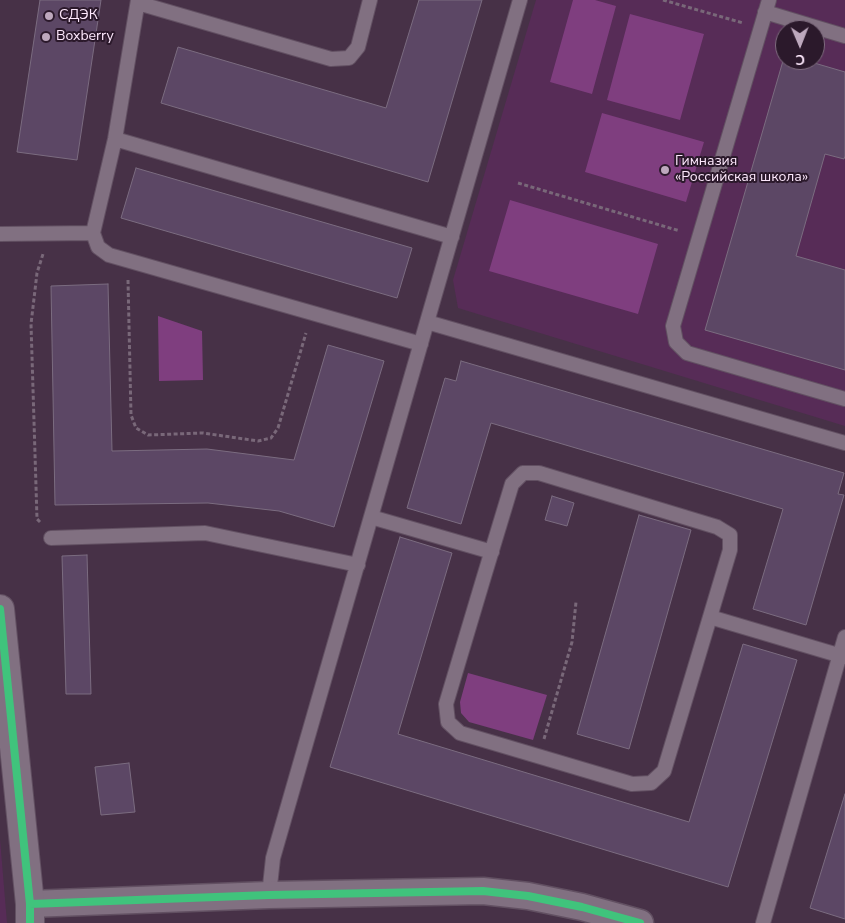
<!DOCTYPE html>
<html>
<head>
<meta charset="utf-8">
<style>
  body { margin:0 }
  #map { position:relative; width:845px; height:923px; overflow:hidden; background:#473147; font-family:"Nunito Sans",sans-serif }
  canvas { display:block }
  .north { position:absolute; left:775px; top:20px; width:50px; height:50px; box-sizing:border-box; background:#2b192b; border:1px solid #7f6c7f; border-radius:50%; rotate:179deg; font-size:14px; font-weight:700; line-height:20px; text-align:center; color:#fde8fc }
  .north::after { content:''; display:block; margin:auto; width:18px; height:22px; background:#bda8bd; clip-path:polygon(50% 0,100% 100%,50% 72%,0 100%) }
</style>
</head>
<body>
<div id="map">
<canvas width="845" height="923"></canvas>
<div class="north">С</div>
</div>
<script>
const ctx = document.querySelector('canvas').getContext('2d');
ctx.lineJoin = 'round';
function paint(path, color) {
  ctx.fillStyle = color;
  ctx.fill(path, 'evenodd');
}
function shape(rows) {
  const path = new Path2D();
  for (const r of rows) {
    path.moveTo(r[0], r[1]);
    for (let i = 2; i < r.length; i += 2) path.lineTo(r[i], r[i + 1]);
  }
  return path;
}
function trace(path, color, width, dash) {
  ctx.strokeStyle = color;
  ctx.lineWidth = width;
  ctx.lineCap = dash ? 'butt' : 'round';
  ctx.setLineDash(dash || []);
  ctx.stroke(path);
}
function write(font, color, halo, rows, align = 'center') {
  ctx.font = font + ' "Nunito Sans",sans-serif';
  ctx.lineWidth = 4;
  ctx.setLineDash([]);
  ctx.textBaseline = 'middle';
  ctx.strokeStyle = halo;
  ctx.fillStyle = color;
  for (const [text, x, y, turn = 0] of rows) {
    ctx.save();
    ctx.translate(x, y);
    ctx.rotate((+turn || 0) * Math.PI / 180);
    ctx.textAlign = isNaN(turn) ? turn : align;
    if (halo) ctx.strokeText(text, 0, 0);
    ctx.fillText(text, 0, 0);
    ctx.restore();
  }
}
paint(shape([
  [536,0,845,0,845,426,458,308,453,280],
  [785,30,815,30,815,60,785,60],
  [0,839,7,923,0,923]
]), '#572c57');
paint(shape([
  [573,0,595,0,616,6,592,94,550,82],
  [630,14,704,34,680,120,607,100],
  [602,113,704,142,686,202,585,172],
  [510,200,658,244,638,314,489,271],
  [158,316,202,331,203,380,159,381],
  [468,673,547,695,533,740,469,722,461,713,460,702]
]), '#7f3e7f');
const building = shape([
  [40,0,101,0,77,160,17,152,40,0],
  [419,0,482,0,428,182,161,103,178,47,386,108,419,0],
  [785,54,785,60,804,60,845,72,845,156,844,159,825,154,796,256,845,270,845,370,705,330,785,54],
  [136,168,412,248,397,298,121,218,136,168],
  [108,284,112,451,207,449,294,460,328,345,384,361,334,527,279,511,208,503,55,505,51,286,108,284],
  [461,361,844,473,838,494,844,495,806,625,753,609,783,509,491,423,461,524,407,508,445,378,456,381,461,361],
  [552,496,574,503,567,526,545,520,552,496],
  [639,515,691,530,629,749,577,734,639,515],
  [400,537,452,553,398,734,689,822,743,644,797,660,728,887,330,767,400,537],
  [87,555,91,694,66,694,62,556,87,555],
  [129,763,135,812,101,815,95,767,129,763],
  [845,794,845,919,810,908,845,794]
]);
paint(building, '#5c4765');
trace(building, '#7b6c80', 1);
const service = shape([
  [138,0,115,139,93,233,98,247,109,255,421,344],
  [520,0,427,322,845,443],
  [769,0,673,326,676,342,687,353,845,399],
  [138,3,331,59,349,58,358,47,370,0],
  [765,12,845,36],
  [115,139,452,237],
  [0,234,93,233],
  [523,473,539,473,717,527,730,535,730,550,664,771,651,783,632,784,460,733,448,722,446,704,483,580,512,484,523,473],
  [371,517,492,552],
  [51,538,205,533,358,565],
  [710,617,845,657],
  [269,895,273,858,427,322],
  [763,923,845,637]
]);
const minor = shape([
  [30,904,269,895,483,891,528,896,582,907,640,923]
]);
const tertiary = shape([
  [0,609,30,904,30,923]
]);
trace(service, '#625062', 16);
trace(minor, '#625062', 29);
trace(tertiary, '#625062', 30);
trace(shape([
  [663,0,743,23],
  [518,183,680,231],
  [128,280,131,415,136,428,148,435,203,433,258,441,271,438,278,428,306,333],
  [40,522,37,519,31,324,37,273,43,254],
  [544,739,572,642,576,602]
]), '#796879', 3, [4, 2.5]);
trace(service, '#817081', 14);
trace(minor, '#817081', 26);
trace(tertiary, '#817081', 28);
trace(shape([
  [0,609,30,904,30,923],
  [30,904,269,895,483,891,528,896,582,907,640,923]
]), '#40c37c', 8);
for (const [x, y, r, color] of [
  [49,16,5,"#bda8bd"],
  [46,37,5,"#bda8bd"],
  [665,170,5,"#bda8bd"]
]) {
  const dot = new Path2D();
  dot.arc(x, y, r, 0, 2 * Math.PI);
  ctx.fillStyle = color;
  ctx.fill(dot);
  trace(dot, '#2b192b', 2);
}
write('14px', '#fde8fc', '#2b192b', [
  ["СДЭК",59,16],
  ["Boxberry",56,37],
  ["Гимназия",675,162],
  ["«Российская школа»",675,178]
], 'left');
</script>
</body>
</html>
